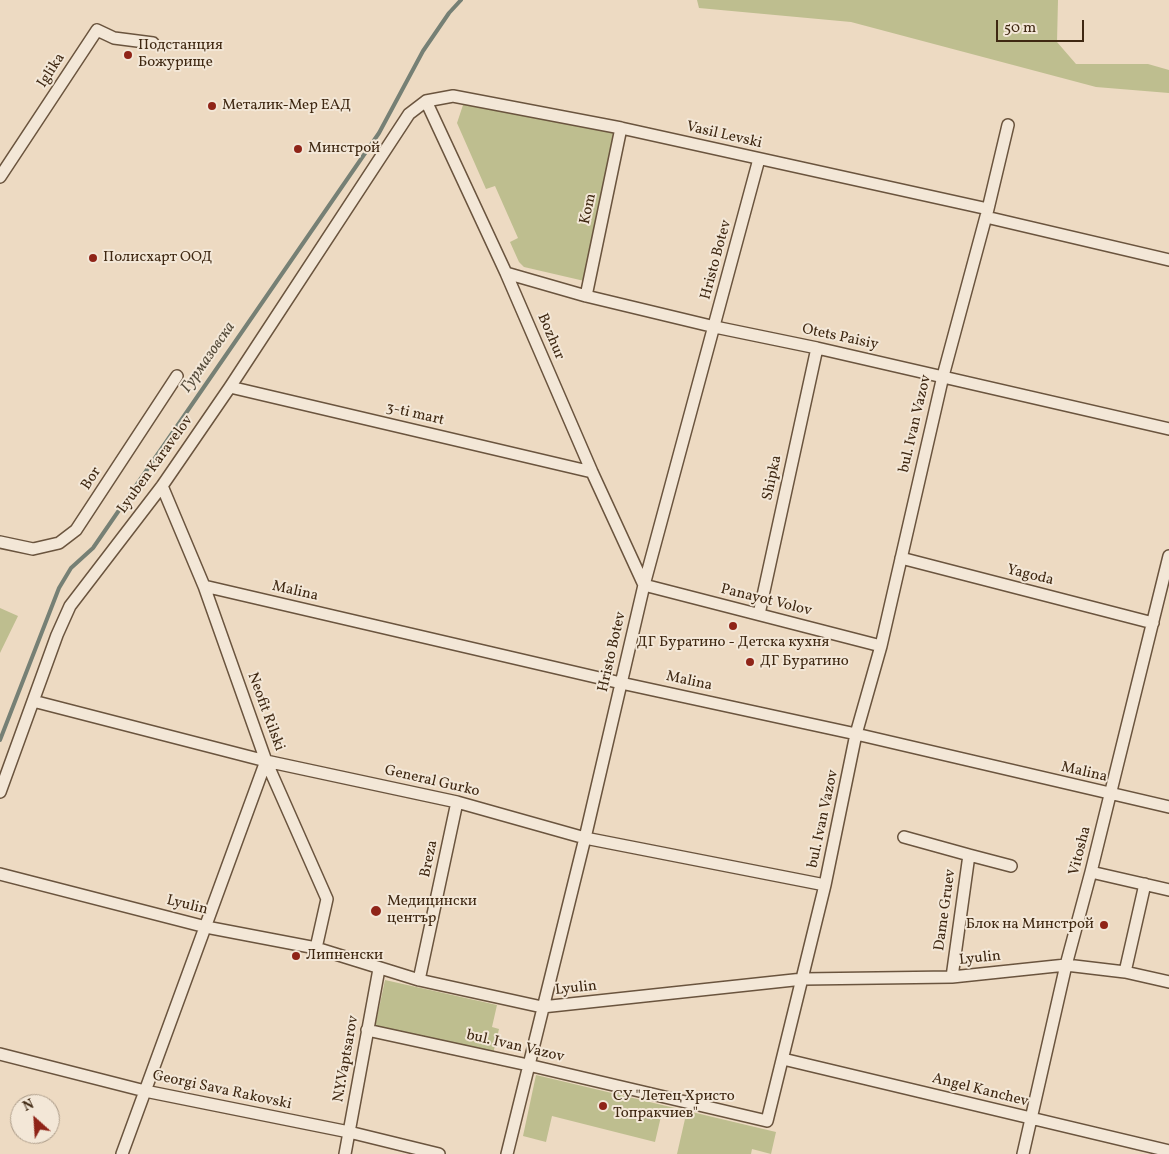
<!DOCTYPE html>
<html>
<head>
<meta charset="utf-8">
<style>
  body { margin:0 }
  #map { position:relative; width:1169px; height:1154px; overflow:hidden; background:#eddac2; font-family:Vollkorn,serif }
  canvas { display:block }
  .north { position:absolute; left:10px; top:1094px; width:50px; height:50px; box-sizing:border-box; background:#f3e7d7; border:1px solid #ab9b88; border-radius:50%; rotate:334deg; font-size:14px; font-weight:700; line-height:20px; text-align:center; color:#3f2812 }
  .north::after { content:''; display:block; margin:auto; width:18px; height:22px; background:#8f2418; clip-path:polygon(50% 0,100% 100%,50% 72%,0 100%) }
  .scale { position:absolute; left:996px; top:20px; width:88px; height:22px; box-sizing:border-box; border:2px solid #3f2812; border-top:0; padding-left:6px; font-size:15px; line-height:18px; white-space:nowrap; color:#3f2812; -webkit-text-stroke:4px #f3e7d7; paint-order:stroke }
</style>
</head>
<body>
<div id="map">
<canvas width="1169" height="1154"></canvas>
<div class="north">N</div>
<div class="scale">50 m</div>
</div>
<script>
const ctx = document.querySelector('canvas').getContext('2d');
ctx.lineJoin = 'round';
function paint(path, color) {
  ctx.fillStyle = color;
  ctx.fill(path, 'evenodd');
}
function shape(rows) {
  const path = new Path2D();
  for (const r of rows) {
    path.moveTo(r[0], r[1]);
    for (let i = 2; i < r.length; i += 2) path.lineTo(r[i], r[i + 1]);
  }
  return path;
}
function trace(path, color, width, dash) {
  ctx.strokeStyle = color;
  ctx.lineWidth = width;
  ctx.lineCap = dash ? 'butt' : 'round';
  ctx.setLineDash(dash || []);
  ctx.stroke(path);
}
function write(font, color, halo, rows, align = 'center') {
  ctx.font = font + ' Vollkorn,serif';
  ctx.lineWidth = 4;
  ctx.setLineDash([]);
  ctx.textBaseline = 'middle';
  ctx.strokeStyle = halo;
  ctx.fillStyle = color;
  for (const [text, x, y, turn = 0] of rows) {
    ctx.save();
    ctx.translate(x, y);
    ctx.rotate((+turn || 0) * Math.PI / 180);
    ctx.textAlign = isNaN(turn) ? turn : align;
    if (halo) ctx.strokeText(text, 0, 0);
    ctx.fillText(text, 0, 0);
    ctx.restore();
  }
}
paint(shape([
  [697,0,1058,0,1057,42,1076,64,1148,64,1169,70,1169,93,1096,87,851,22,699,8],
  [464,102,622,131,593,283,524,267,519,262,510,242,518,238,495,186,486,189,457,123],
  [0,608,18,616,0,653],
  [385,980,497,1005,492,1027,499,1029,493,1054,375,1027],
  [536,1075,776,1132,771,1154,752,1149,751,1154,677,1154,685,1119,662,1112,655,1142,552,1116,546,1142,523,1136]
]), '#bebe8f');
trace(shape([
  [0,740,59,588,71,568,93,548,379,133,423,51,449,13,461,0]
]), '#768075', 4);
const street = shape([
  [426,101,506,273,592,472,644,585,881,646],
  [0,177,97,30,114,38,153,43],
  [986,217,1169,260],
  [506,273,586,296,715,327,817,348,1169,429],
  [586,296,621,128],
  [230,387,592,472],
  [162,486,204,586,266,761,327,899,316,948],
  [0,542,33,549,59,543,76,530,177,376],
  [901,558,1153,623],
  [204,586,621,683,856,734,1169,807],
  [759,614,817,348],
  [33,701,266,761,457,802,585,838,825,885],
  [0,792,57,635,70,606,162,486,230,387,409,114,426,101,453,96,621,128,988,209],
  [904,837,969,855,952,977],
  [969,855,1011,866],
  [1091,872,1169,890],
  [0,874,206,927,316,948,419,980,542,1007,803,979,952,977,1066,965,1125,972,1169,982],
  [1125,972,1145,884],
  [419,980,457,802],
  [367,1030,528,1065,767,1121,825,885,856,734,881,646,943,376,988,209,1008,125],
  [0,1054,145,1091,349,1132,439,1154],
  [783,1059,1169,1151],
  [122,1154,266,761],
  [345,1154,379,969],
  [507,1154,585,838,644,585,759,159],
  [1023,1154,1066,965,1091,872,1169,556]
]);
trace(street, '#6a543e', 14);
trace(street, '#f3e7d7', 11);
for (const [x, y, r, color] of [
  [128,55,5,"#8f2418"],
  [212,106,5,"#8f2418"],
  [298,149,5,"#8f2418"],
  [93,258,5,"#8f2418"],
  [733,626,5,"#8f2418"],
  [750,662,5,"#8f2418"],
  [376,911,6,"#8f2418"],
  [1104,925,5,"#8f2418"],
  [296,956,5,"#8f2418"],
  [603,1106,5,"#8f2418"]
]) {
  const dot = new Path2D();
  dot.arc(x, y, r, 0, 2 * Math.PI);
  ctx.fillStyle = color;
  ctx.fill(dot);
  trace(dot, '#f3e7d7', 2);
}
write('15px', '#3f2812', '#f3e7d7', [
  ["Подстанция",138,46],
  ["Божурище",138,63],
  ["Металик-Мер ЕАД",222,106],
  ["Минстрой",308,149],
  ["Полисхарт ООД",103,258],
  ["ДГ Буратино - Детска кухня",733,643,"center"],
  ["ДГ Буратино",760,662],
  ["Медицински",387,902],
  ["център",387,919],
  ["Блок на Минстрой",1094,925,"right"],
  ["Липненски",306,956],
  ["СУ \"Летец Христо",613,1097],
  ["Топракчиев\"",613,1114]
], 'left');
write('15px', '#3f2812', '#f3e7d7', [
  ["Iglika",52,71,-57],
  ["Vasil Levski",724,136,13],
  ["Kom",589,209,-78],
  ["Hristo Botev",717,260,-75],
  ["Bozhur",550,337,67],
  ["Otets Paisiy",840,338,12],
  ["3-ti mart",415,415,13],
  ["bul. Ivan Vazov",916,424,-77],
  ["Lyuben Karavelov",156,465,-54],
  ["Shipka",773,478,-78],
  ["Bor",92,479,-57],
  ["Yagoda",1030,576,14],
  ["Malina",295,592,13],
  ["Panayot Volov",766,601,14],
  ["Hristo Botev",613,652,-77],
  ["Malina",689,682,12],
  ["Neofit Rilski",265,712,70],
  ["Malina",1084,773,13],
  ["General Gurko",432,782,13],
  ["bul. Ivan Vazov",824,819,-78],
  ["Vitosha",1081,851,-76],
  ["Breza",430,859,-78],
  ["Lyulin",187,906,14],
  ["Dame Gruev",946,910,-82],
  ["Lyulin",980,959,-6],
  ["Lyulin",576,989,-6],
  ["bul. Ivan Vazov",515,1047,13],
  ["N.Y.Vaptsarov",347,1059,-80],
  ["Georgi Sava Rakovski",222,1091,12],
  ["Angel Kanchev",980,1091,14]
]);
write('italic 16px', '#564c3b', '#f3e7d7', [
  ["Гурмазовска",209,358,-55]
]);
</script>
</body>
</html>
